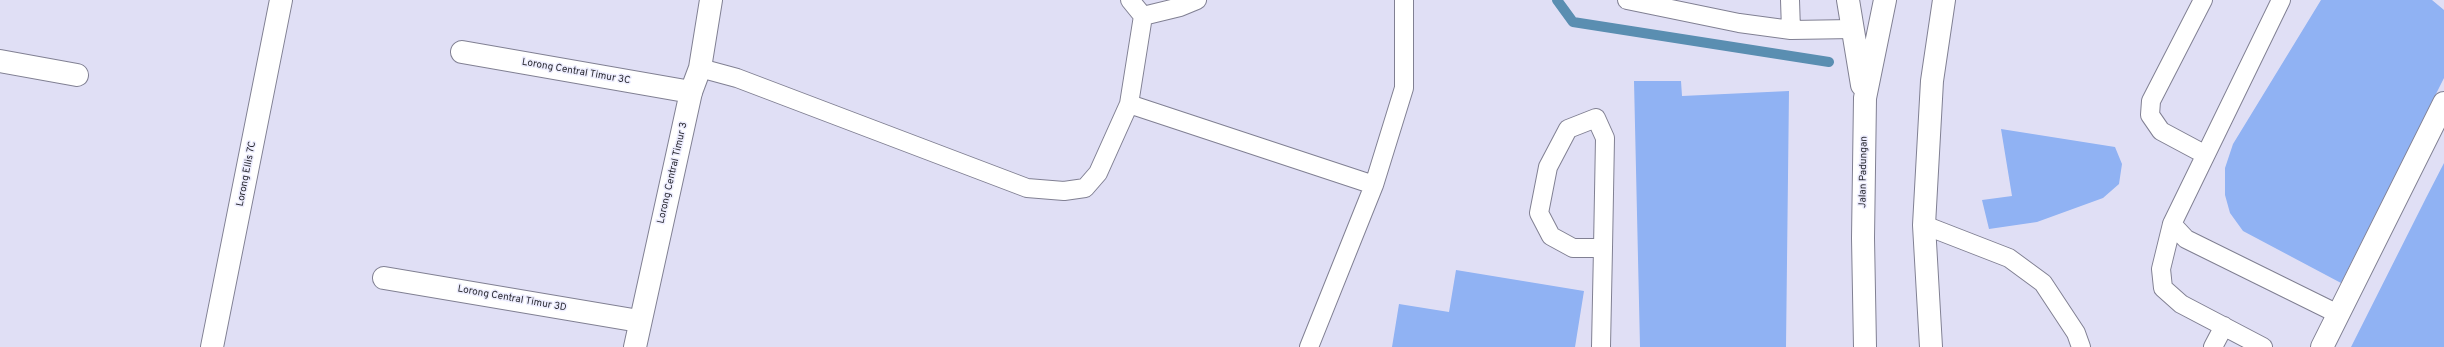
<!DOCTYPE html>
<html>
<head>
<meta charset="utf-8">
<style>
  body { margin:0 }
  canvas { display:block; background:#e0dff5 }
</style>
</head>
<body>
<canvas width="2444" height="347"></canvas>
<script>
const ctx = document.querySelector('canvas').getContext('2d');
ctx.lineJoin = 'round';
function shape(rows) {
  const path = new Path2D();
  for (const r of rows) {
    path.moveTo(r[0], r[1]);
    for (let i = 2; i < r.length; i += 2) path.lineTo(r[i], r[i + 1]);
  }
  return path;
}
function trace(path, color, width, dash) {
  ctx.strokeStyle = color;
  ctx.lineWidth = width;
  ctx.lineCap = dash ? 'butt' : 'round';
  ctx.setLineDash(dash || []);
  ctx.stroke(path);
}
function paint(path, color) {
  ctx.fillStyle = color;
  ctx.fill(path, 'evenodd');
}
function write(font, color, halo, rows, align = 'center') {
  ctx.font = font + ' Overpass,sans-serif';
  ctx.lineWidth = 3;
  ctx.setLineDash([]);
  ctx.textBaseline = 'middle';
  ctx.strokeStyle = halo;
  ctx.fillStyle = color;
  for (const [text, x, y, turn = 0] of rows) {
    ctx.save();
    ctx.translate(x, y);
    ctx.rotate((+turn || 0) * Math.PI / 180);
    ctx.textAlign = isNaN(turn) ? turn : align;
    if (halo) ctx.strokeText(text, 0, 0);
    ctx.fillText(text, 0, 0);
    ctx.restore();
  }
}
trace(shape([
  [1557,0,1573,22,1829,62]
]), '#5a8eb1', 10);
paint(shape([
  [2321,0,2432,0,2444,10,2444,78,2341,283,2243,231,2230,213,2225,195,2225,168,2233,144],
  [1634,81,1681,81,1682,96,1789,91,1786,347,1640,347],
  [2001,129,2115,147,2122,164,2119,184,2103,198,2037,222,1989,229,1982,200,2012,196],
  [2444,163,2444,347,2351,347,2427,196],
  [1456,270,1584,291,1575,347,1392,347,1399,304,1449,312]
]), '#90b2f3');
const service = shape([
  [1627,0,1739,23,1791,30,1853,29],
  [1790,0,1791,30],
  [2203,0,2151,101,2150,115,2161,131,2204,154],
  [2281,0,2172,224,2186,239,2338,314],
  [1143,16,1180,7,1197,0],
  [700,68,737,78,1027,188,1064,191,1085,188,1098,173,1129,104,1143,16,1130,0],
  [1129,104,1374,185],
  [2172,224,2161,269,2163,288,2181,304,2263,347],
  [1924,225,2009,258,2043,283,2076,333,2081,347],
  [1309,347,1374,185,1404,88,1404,0],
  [1601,347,1603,248,1605,138,1596,118,1568,129,1548,167,1539,213,1551,236,1573,248,1603,248],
  [2213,347,2224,326]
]);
const minor = shape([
  [462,52,691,92],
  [0,61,77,75],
  [384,278,639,321],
  [212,347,281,0],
  [2322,347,2444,103]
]);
const tertiary = shape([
  [635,347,691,92,700,68,711,0]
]);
const secondary = shape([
  [1848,0,1862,85],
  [1865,347,1863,238,1865,98,1885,0],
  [1931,347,1924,225,1932,81,1944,0]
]);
trace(service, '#818093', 20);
trace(minor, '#818093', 24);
trace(tertiary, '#818093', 24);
trace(secondary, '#818093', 24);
trace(service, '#fff', 18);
trace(minor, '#fff', 22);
trace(tertiary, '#fff', 22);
trace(secondary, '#fff', 22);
write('10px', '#292931', '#ededfe', [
  ["Lorong Central Timur 3C",576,72,10],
  ["Jalan Padungan",1864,172,-89],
  ["Lorong Central Timur 3",673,173,-77],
  ["Lorong Ellis 7C",247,174,-79],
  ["Lorong Central Timur 3D",512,299,10]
]);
</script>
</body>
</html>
